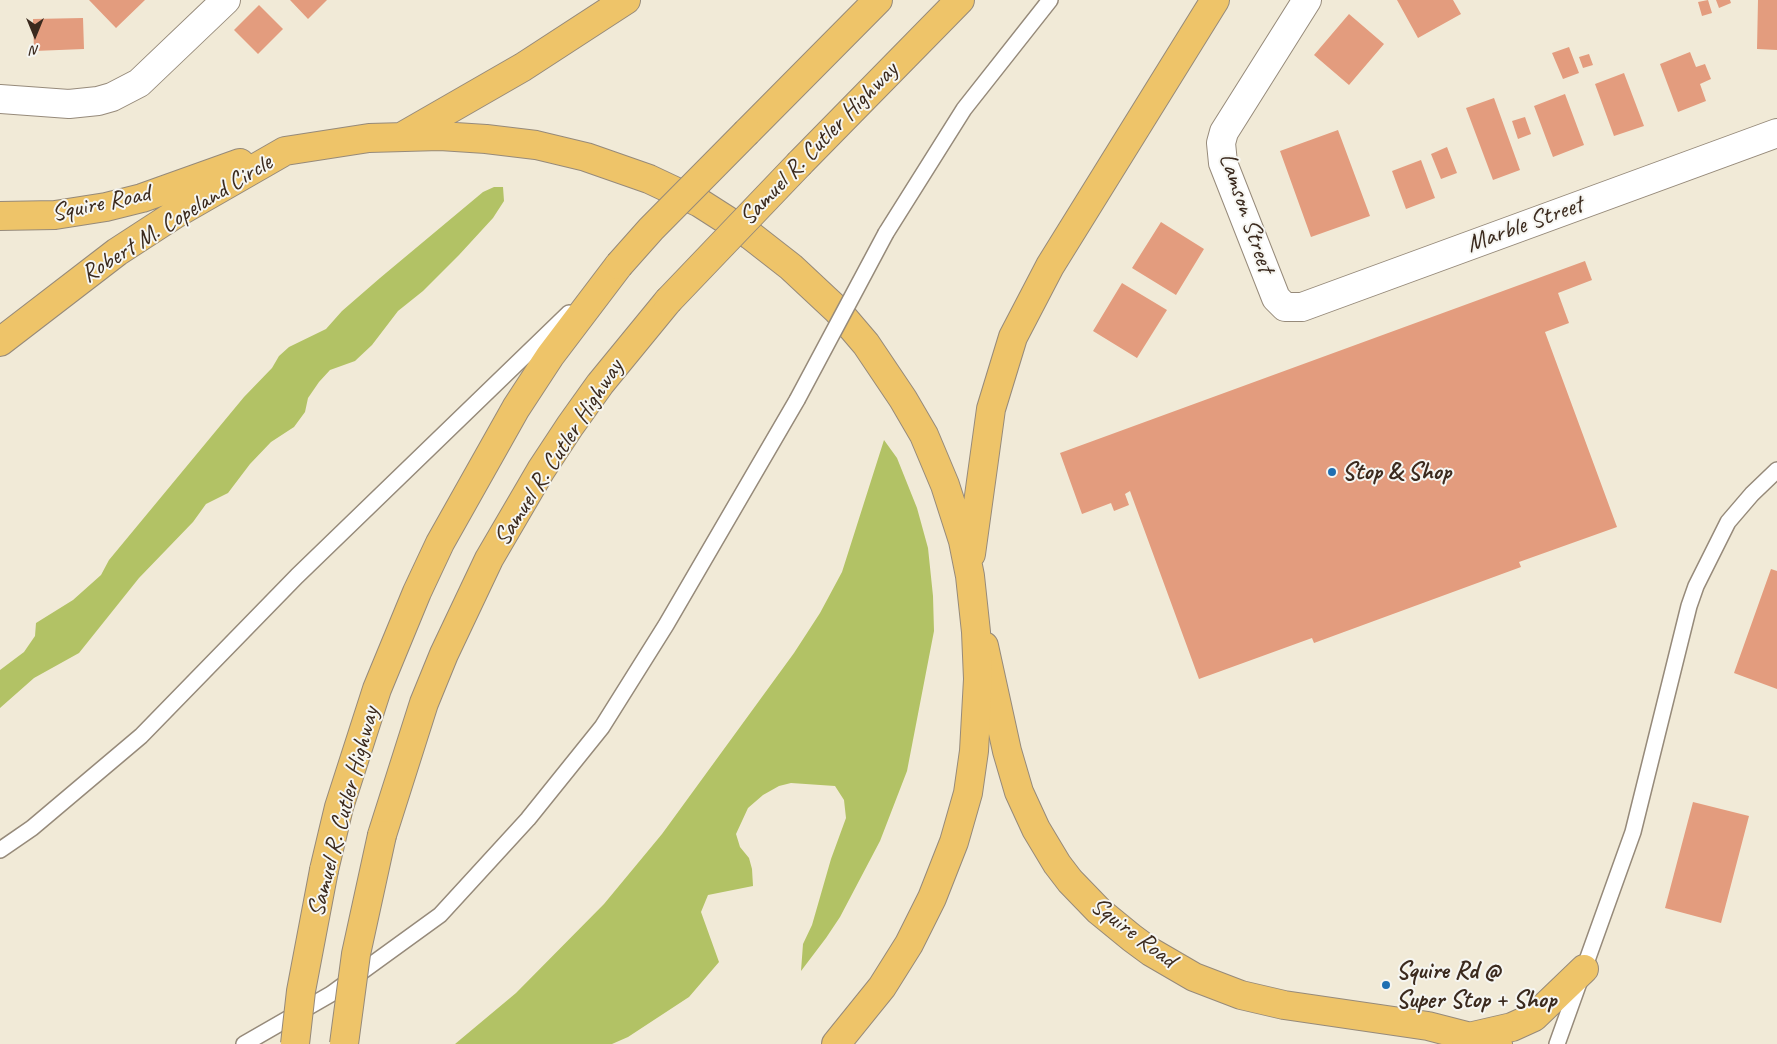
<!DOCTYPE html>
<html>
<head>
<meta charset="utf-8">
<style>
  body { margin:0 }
  #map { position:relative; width:1777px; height:1044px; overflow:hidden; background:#f1ead7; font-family:Caveat,sans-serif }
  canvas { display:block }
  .north { position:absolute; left:10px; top:10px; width:50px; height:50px; -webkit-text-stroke:4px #f6f6f2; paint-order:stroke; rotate:180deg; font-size:14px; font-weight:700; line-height:20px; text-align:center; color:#3b2a1e }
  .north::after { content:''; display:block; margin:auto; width:18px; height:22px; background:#3b2a1e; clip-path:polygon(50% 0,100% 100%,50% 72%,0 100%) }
</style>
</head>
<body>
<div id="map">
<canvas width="1777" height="1044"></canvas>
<div class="north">N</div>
</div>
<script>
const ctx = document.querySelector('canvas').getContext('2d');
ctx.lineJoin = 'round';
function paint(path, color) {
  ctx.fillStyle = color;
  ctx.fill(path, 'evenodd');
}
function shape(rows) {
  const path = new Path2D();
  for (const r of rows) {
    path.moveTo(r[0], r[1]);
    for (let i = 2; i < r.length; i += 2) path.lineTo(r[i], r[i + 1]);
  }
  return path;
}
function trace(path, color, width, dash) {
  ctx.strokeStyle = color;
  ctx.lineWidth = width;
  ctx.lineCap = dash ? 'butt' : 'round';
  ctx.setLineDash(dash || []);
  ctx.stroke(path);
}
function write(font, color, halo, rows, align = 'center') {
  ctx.font = font + ' Caveat,sans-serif';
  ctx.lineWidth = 4;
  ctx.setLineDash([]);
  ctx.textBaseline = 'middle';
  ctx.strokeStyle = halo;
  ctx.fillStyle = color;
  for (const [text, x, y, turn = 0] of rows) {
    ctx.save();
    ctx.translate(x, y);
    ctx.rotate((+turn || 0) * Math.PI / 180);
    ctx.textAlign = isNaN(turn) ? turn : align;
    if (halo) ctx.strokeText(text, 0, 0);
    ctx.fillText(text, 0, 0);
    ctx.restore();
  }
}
paint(shape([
  [494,187,503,187,504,201,493,218,459,255,423,291,398,311,372,345,355,361,330,370,319,382,308,398,305,412,294,427,271,442,250,464,228,493,206,504,193,522,139,578,79,653,34,678,0,708,0,670,24,652,35,636,36,623,73,600,101,575,109,560,244,397,272,368,279,356,289,347,326,329,342,311,380,278,483,192],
  [884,440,897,458,917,508,928,548,933,596,934,631,907,771,880,841,840,917,826,938,801,971,803,944,812,925,831,859,846,818,844,800,835,786,791,783,779,786,763,795,748,808,736,834,740,847,749,858,752,869,753,886,708,895,701,912,719,962,689,997,628,1037,612,1044,455,1044,516,993,604,904,662,834,794,653,820,613,842,572]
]), '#b2c265');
paint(shape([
  [89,0,145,0,116,28],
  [290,0,327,0,308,19],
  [1397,0,1453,0,1461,14,1418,38],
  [1708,0,1712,13,1702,16,1698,2],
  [1716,0,1730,0,1731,3,1719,8],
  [1758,0,1777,0,1777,50,1757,49],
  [259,5,283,29,258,54,234,30],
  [1349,14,1384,44,1349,85,1314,55],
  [83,18,84,49,34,51,33,19],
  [1569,47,1579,73,1563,79,1552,53],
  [1690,52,1696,67,1705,64,1711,79,1700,84,1706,101,1678,112,1660,64],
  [1589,54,1593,65,1583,68,1579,57],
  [1624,73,1644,126,1614,136,1595,84],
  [1565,94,1584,145,1553,157,1534,106],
  [1494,98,1520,170,1493,180,1466,108],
  [1525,117,1531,134,1518,139,1512,121],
  [1338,130,1370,216,1311,237,1280,151],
  [1447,147,1457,173,1441,179,1431,154],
  [1421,160,1435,198,1406,209,1392,171],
  [1161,222,1204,249,1176,295,1132,268],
  [1585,261,1592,280,1558,293,1569,323,1545,332,1617,527,1519,562,1521,567,1314,643,1312,638,1199,679,1130,491,1125,494,1129,505,1114,511,1111,503,1082,514,1060,453],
  [1122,283,1167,310,1137,358,1093,331],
  [1771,569,1777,571,1777,689,1734,673],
  [1693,802,1749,816,1721,923,1665,908]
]), '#e39c7e');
const lane = shape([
  [886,233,964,109,1050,0],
  [0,850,32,828,141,736,297,576,569,313],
  [244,1044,331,994,440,915,528,819,602,727,666,625,797,400],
  [1557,1044,1633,832,1689,606,1696,586,1728,522,1752,494,1777,470]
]);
const street = shape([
  [1307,0,1224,132,1221,143,1223,163,1276,298,1285,307,1302,307,1777,133],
  [0,99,69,104,98,101,112,97,139,83,226,0]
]);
const primary = shape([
  [984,646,1007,751,1019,792,1036,829,1057,864,1070,881,1099,911,1132,938,1151,952,1194,977,1241,995,1284,1005,1428,1026,1498,1044],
  [1473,1036,1512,1027,1534,1017,1584,969]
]);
const highway = shape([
  [747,132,878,0],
  [403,136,523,67,626,0],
  [800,163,960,0],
  [0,216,55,215,106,207,142,198,240,163],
  [0,342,117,252,177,213,285,151,369,138,440,136,486,139,536,145,586,157,649,179,700,203,750,235,791,267,837,310,866,344,903,399,924,435,945,485,963,541,970,576,976,632,978,679,974,751,968,793,954,842,932,898,909,944,882,987,836,1044],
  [971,554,991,409,1013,337,1050,266,1215,0],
  [382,835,424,703,444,654,489,559,541,470,570,426,600,384,668,301],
  [324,870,339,807,377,689,417,592,440,543,516,408,550,356,619,265]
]);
trace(lane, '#968a7a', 18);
trace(street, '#968a7a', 30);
trace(primary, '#968a7a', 30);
trace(highway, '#968a7a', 30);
trace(lane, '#fff', 15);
trace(street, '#fff', 28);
trace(primary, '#eec469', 28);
trace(highway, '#eec469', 28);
const laneBridge = shape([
  [797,400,886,233]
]);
const highwayBridge = shape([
  [619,265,651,229,747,132],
  [668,301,800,163],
  [295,1044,301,991,324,870],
  [344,1044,356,954,382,835]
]);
trace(laneBridge, '#968a7a', 18, []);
trace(highwayBridge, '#968a7a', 30, []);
trace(laneBridge, '#fff', 15);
trace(highwayBridge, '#eec469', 28);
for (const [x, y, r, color] of [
  [1332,472,5,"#1f6fb2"],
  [1386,985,5,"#1f6fb2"]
]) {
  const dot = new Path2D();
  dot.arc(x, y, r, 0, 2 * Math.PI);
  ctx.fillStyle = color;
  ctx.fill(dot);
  trace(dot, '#f6f6f2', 2);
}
write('25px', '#3b2a1e', '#f6f6f2', [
  ["Samuel R. Cutler Highway",819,144,-46],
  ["Squire Road",101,204,-12],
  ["Lamson Street",1246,213,71],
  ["Robert M. Copeland Circle",177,219,-32],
  ["Marble Street",1525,225,-20],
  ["Samuel R. Cutler Highway",559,453,-57],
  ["Samuel R. Cutler Highway",344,812,-75],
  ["Squire Road",1133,933,37]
]);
write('bold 25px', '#3b2a1e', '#f6f6f2', [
  ["Stop & Shop",1342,472],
  ["Squire Rd @",1396,971],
  ["Super Stop + Shop",1396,1000]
], 'left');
</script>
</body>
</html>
